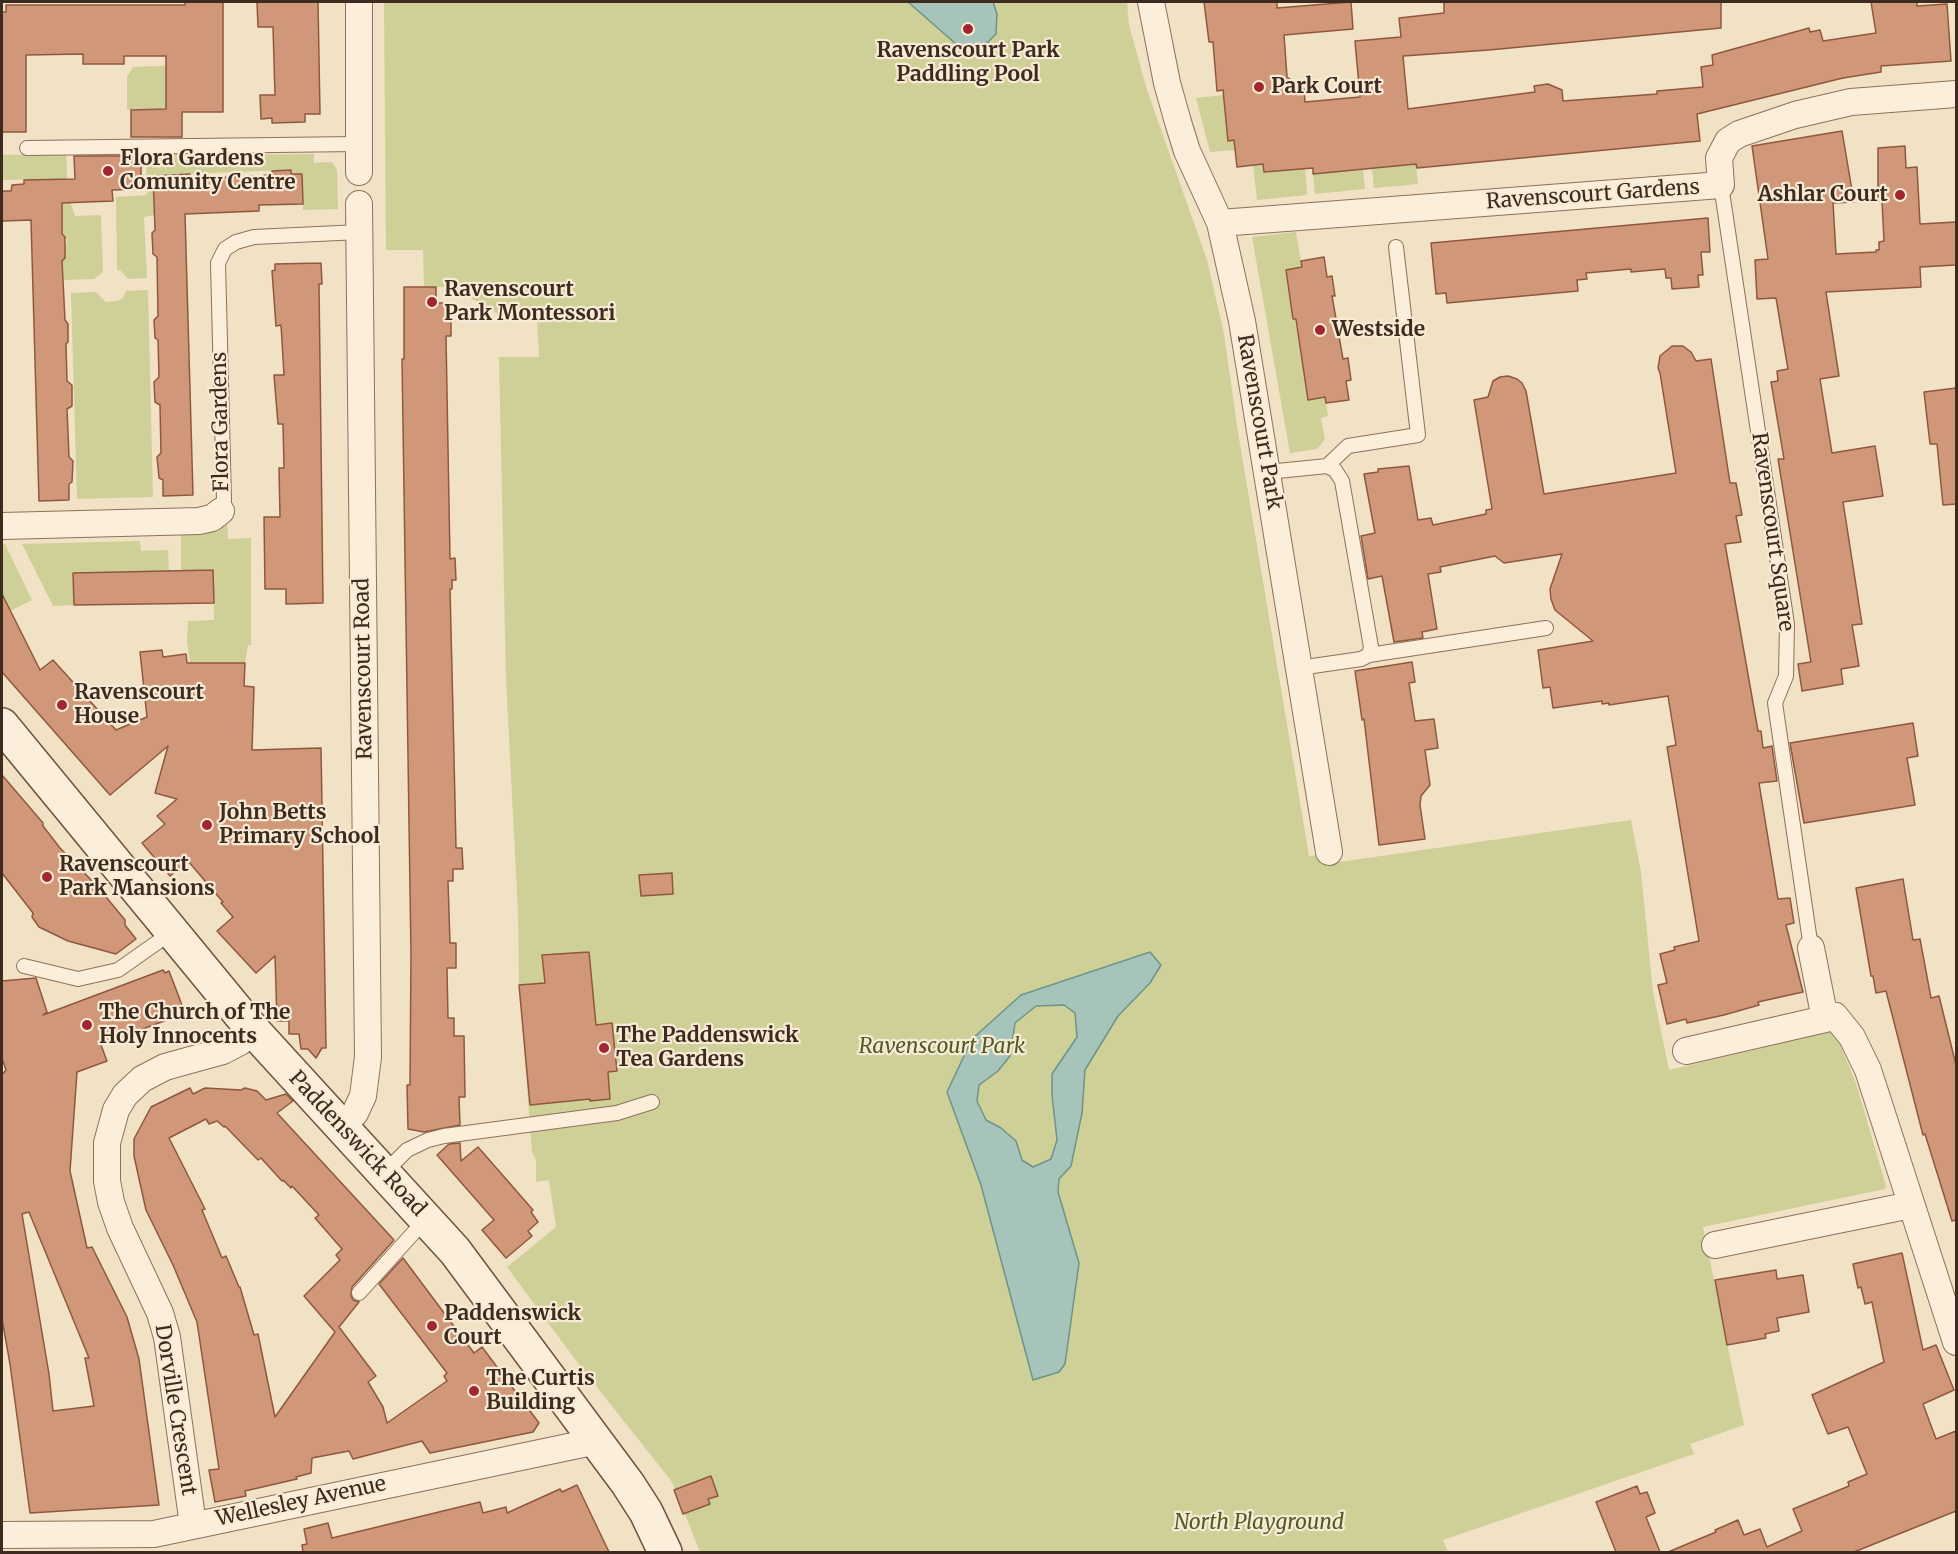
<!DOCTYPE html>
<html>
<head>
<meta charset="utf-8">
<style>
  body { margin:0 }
  #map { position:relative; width:1958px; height:1554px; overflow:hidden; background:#f1e1c5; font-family:Merriweather,serif }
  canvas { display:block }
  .frame { position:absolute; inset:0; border:3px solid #3d2b1f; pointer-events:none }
</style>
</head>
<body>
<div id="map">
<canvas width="1958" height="1554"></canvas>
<div class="frame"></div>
</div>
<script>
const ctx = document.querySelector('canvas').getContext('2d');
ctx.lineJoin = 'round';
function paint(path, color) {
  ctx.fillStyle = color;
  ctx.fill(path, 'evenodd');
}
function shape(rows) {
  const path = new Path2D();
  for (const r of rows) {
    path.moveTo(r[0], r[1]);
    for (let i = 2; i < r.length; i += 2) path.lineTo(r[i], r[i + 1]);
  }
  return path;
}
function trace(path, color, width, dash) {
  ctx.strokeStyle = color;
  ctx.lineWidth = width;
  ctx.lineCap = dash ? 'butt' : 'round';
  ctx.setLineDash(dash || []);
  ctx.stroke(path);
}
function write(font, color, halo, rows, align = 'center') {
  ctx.font = font + ' Merriweather,serif';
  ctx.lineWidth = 4.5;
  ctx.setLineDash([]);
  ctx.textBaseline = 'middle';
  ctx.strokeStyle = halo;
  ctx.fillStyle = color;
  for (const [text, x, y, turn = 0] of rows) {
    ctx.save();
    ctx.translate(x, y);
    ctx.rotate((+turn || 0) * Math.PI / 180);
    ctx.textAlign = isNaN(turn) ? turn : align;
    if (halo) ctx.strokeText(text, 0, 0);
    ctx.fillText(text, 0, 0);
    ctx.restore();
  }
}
paint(shape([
  [384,2,1127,2,1129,25,1147,90,1207,260,1224,334,1238,432,1309,856,1320,855,1334,862,1346,861,1631,820,1641,872,1653,992,1669,1070,1829,1032,1836,1035,1856,1083,1886,1186,1885,1189,1703,1227,1744,1425,1690,1444,1694,1454,1443,1540,1448,1552,700,1552,672,1482,574,1358,507,1267,556,1227,549,1180,536,1182,536,1160,532,1152,519,985,518,913,506,678,499,357,539,357,537,318,508,320,452,287,424,287,423,250,386,250],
  [185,65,185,108,127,110,127,77,133,67],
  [1224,95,1229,141,1234,140,1235,150,1210,152,1196,98],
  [232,151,232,155,314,154,314,163,332,162,337,170,338,209,303,210,302,174,291,174,290,170,153,175,154,215,144,217,147,278,128,279,121,271,117,270,116,197,147,195,146,153],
  [66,154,68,195,75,216,101,215,103,272,94,279,63,280,62,261,65,258,65,254,61,251,62,247,67,244,67,239,62,234,62,219,59,219,58,179,2,180,2,155],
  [1263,164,1264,172,1305,169,1307,195,1257,200,1253,165],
  [1416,164,1418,184,1374,188,1372,168],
  [1363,169,1365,189,1315,194,1313,174],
  [1296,232,1302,267,1286,270,1310,317,1308,400,1325,397,1328,416,1321,418,1325,439,1317,449,1290,453,1252,237],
  [148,290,153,497,77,499,71,293,96,292,106,302,117,301,123,298,126,291],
  [227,523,228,539,251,538,251,645,248,645,245,663,190,663,187,641,188,621,214,620,213,570,181,571,181,535,209,533,217,530],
  [140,541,141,551,168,550,169,571,73,573,74,605,53,606,22,544],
  [2,544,5,544,32,600,10,611,2,594]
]), '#ced098');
const water = shape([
  [908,2,993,2,997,14,996,34,988,42,977,46,967,48,956,44,908,2],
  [1150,952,1161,965,1150,983,1118,1016,1085,1070,1082,1113,1071,1166,1059,1179,1058,1192,1079,1263,1065,1364,1059,1372,1033,1380,981,1185,947,1092,972,1039,1021,995,1150,952],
  [1064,1005,1075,1013,1077,1037,1052,1074,1052,1095,1057,1140,1051,1159,1033,1167,1022,1160,1016,1141,1001,1128,986,1120,977,1101,979,1085,998,1071,1010,1056,1015,1023,1036,1006,1064,1005]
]);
paint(water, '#a7c4ba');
trace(water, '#6d9487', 1.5);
const building = shape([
  [185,2,223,2,223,112,182,112,182,137,131,137,131,110,166,109,166,56,124,56,124,64,83,64,83,54,26,55,26,132,2,132,2,12,6,12,6,5,185,5,185,2],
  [257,2,318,2,320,114,305,114,305,122,272,123,272,118,261,119,260,95,275,95,273,27,258,27,257,2],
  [1204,2,1277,2,1277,8,1351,2,1353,29,1284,35,1287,77,1304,89,1305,102,1360,97,1355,41,1401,37,1399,18,1444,13,1444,2,1721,2,1721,28,1489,50,1403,56,1408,109,1535,92,1534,86,1548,84,1562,90,1563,101,1657,94,1657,91,1703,87,1701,67,1713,65,1712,55,1809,28,1810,32,1820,30,1823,41,1876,33,1871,2,1917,2,1917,6,1947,4,1951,61,1881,66,1881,72,1843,78,1697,114,1700,141,1417,168,1416,164,1313,174,1313,168,1264,172,1263,164,1237,167,1234,140,1228,141,1223,90,1217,91,1213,42,1209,42,1204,2],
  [1842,131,1854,202,1833,203,1836,254,1876,252,1876,250,1879,250,1879,242,1884,241,1882,201,1878,201,1878,148,1905,146,1906,168,1917,167,1920,224,1956,222,1956,265,1920,267,1921,287,1826,292,1839,376,1820,379,1832,453,1875,446,1883,496,1843,502,1862,624,1852,625,1859,666,1841,669,1843,684,1802,691,1798,664,1811,662,1778,459,1784,459,1771,382,1778,381,1777,371,1788,369,1776,298,1757,299,1755,260,1768,259,1752,146,1842,131],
  [74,156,141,156,141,189,112,190,113,201,62,203,62,234,65,237,65,258,62,261,65,320,68,324,68,342,66,344,67,381,72,385,72,406,67,409,69,457,73,461,72,482,69,484,69,500,39,501,31,220,2,221,2,191,11,191,12,185,24,184,24,180,75,179,74,156],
  [291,170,291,174,302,174,303,204,259,205,259,211,185,214,193,495,163,496,163,480,159,478,157,457,161,453,160,405,155,402,154,382,159,377,158,340,155,338,154,320,158,316,157,257,153,254,152,233,155,230,153,176,190,174,190,178,209,178,261,176,272,174,272,171,291,170],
  [1708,218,1710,252,1701,252,1703,275,1698,275,1699,287,1672,289,1671,278,1666,278,1665,269,1631,272,1631,269,1586,273,1587,279,1577,280,1578,291,1447,303,1446,293,1436,294,1431,243,1708,218],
  [1324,257,1327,277,1332,276,1335,296,1332,296,1343,359,1348,358,1351,380,1346,381,1349,400,1326,403,1325,397,1308,400,1296,319,1293,319,1286,270,1302,267,1301,261,1324,257],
  [321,263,322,284,319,284,323,603,286,604,286,589,265,589,264,517,280,517,279,468,284,468,283,424,278,424,274,375,284,375,281,325,276,326,272,271,275,270,275,264,321,263],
  [404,287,436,287,436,303,451,303,451,336,446,336,450,559,455,558,456,580,452,580,452,589,450,589,453,713,456,848,462,848,463,869,453,869,453,881,448,881,450,943,456,943,456,968,447,968,448,1018,454,1018,454,1036,464,1036,465,1097,459,1097,460,1125,424,1132,408,1129,407,1085,410,1085,411,954,402,359,404,359,404,287],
  [1672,346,1683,346,1691,352,1696,361,1711,359,1730,483,1736,483,1742,515,1736,516,1741,542,1725,544,1758,731,1761,731,1763,748,1772,746,1777,781,1759,783,1778,899,1790,898,1794,923,1786,925,1803,992,1758,1002,1759,1005,1724,1015,1687,1023,1686,1019,1667,1024,1658,985,1667,983,1660,954,1675,950,1674,947,1699,941,1667,747,1676,745,1668,696,1609,705,1609,703,1602,704,1602,701,1553,708,1550,687,1543,688,1538,650,1593,641,1555,610,1551,599,1550,589,1562,554,1504,563,1495,556,1440,567,1441,572,1428,574,1437,629,1422,632,1423,638,1394,642,1382,576,1368,579,1361,536,1375,533,1364,474,1378,472,1378,469,1409,466,1418,520,1431,518,1433,525,1486,514,1486,510,1492,509,1474,400,1488,397,1493,381,1500,377,1508,376,1517,379,1522,383,1526,391,1544,494,1676,473,1660,373,1658,368,1660,356,1672,346],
  [1956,388,1956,504,1943,505,1937,444,1930,444,1924,392,1956,388],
  [213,570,214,603,74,605,73,573,213,570],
  [2,594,40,670,53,660,116,730,147,717,140,652,162,650,163,657,186,654,187,663,245,663,244,686,254,687,252,750,321,748,326,1048,322,1048,316,1058,308,1049,301,1049,299,1034,289,1034,289,1021,277,1021,275,956,256,973,217,931,233,917,221,903,223,902,188,861,170,876,142,843,165,824,157,816,177,799,155,793,168,746,110,795,2,672,2,594],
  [1412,662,1415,682,1409,683,1415,721,1434,719,1438,748,1425,750,1430,785,1421,796,1420,805,1425,839,1379,845,1364,719,1362,720,1355,671,1412,662],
  [1913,723,1918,756,1907,758,1915,805,1804,823,1790,743,1913,723],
  [2,775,43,823,43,826,60,848,97,886,125,920,125,925,136,939,116,954,68,941,39,927,32,917,33,913,2,873,2,775],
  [672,873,673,894,641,896,639,875,672,873],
  [1903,879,1913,940,1920,939,1931,998,1939,996,1956,1065,1956,1220,1952,1221,1925,1134,1923,1135,1886,991,1876,993,1873,976,1871,976,1856,888,1903,879],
  [589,952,596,1025,612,1023,617,1071,608,1072,610,1099,590,1101,590,1099,530,1105,519,985,545,983,542,955,589,952],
  [163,970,165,973,169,971,185,1013,101,1045,107,1061,77,1072,70,1171,87,1248,92,1247,127,1317,139,1359,159,1505,30,1513,10,1364,2,1319,2,1075,6,1070,2,1058,2,981,36,978,47,1012,43,1015,163,970],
  [29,1212,89,1358,85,1358,94,1406,53,1411,49,1374,22,1214,29,1212],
  [190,1088,193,1094,205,1088,241,1090,245,1088,257,1091,266,1100,286,1094,293,1101,277,1113,394,1240,352,1287,351,1296,353,1300,359,1302,339,1327,376,1376,368,1382,383,1407,387,1423,447,1381,444,1376,447,1373,379,1284,403,1258,474,1353,482,1347,539,1423,533,1432,430,1453,422,1441,353,1459,349,1451,312,1458,311,1473,296,1477,297,1479,245,1491,246,1496,215,1502,209,1470,219,1469,197,1322,173,1265,146,1210,134,1156,134,1139,151,1107,190,1088],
  [206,1119,209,1124,217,1121,224,1127,225,1126,258,1160,261,1158,282,1181,283,1180,291,1188,292,1186,319,1215,315,1218,342,1249,336,1255,340,1260,304,1296,335,1332,275,1417,258,1334,254,1335,240,1287,239,1287,226,1256,222,1258,202,1210,205,1209,169,1138,206,1119],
  [460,1143,461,1161,478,1147,533,1210,531,1212,538,1222,528,1231,532,1236,506,1258,482,1230,494,1220,437,1155,449,1144,460,1143],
  [1902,1253,1923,1350,1936,1345,1954,1390,1923,1404,1936,1439,1956,1431,1956,1511,1854,1552,1668,1552,1716,1532,1715,1530,1738,1520,1744,1535,1760,1529,1767,1547,1802,1531,1793,1509,1849,1486,1848,1482,1867,1474,1848,1427,1828,1434,1812,1395,1884,1362,1872,1302,1865,1304,1861,1287,1858,1288,1853,1264,1902,1253],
  [1776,1270,1777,1279,1803,1275,1809,1312,1777,1318,1779,1331,1765,1334,1766,1338,1727,1345,1715,1280,1776,1270],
  [711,1476,718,1496,708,1499,710,1504,683,1514,674,1490,711,1476],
  [577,1485,609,1552,303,1552,302,1545,307,1544,304,1529,328,1523,332,1538,480,1502,483,1513,506,1507,507,1513,560,1489,562,1492,577,1485],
  [1637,1486,1640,1494,1647,1492,1655,1513,1646,1517,1660,1552,1616,1552,1596,1502,1637,1486]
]);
paint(building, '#d19779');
trace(building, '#8f583e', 1.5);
const lane = shape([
  [27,148,358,144],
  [1721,185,1787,624,1786,676,1775,703,1811,948],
  [1327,466,1348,446,1418,435,1396,247],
  [1268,472,1327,466,1335,470,1342,481,1371,647,1369,655,1361,659,1299,668],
  [221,511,224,500,218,263,225,249,236,242,254,237,360,232],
  [1369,655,1546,628],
  [24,966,78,979,118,970,172,932],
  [384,1173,407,1150,428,1140,444,1136,617,1113,652,1102],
  [359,1293,426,1219]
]);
const street = shape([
  [1151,2,1167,83,1178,122,1187,151,1220,223,1242,321,1329,852],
  [359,172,359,2],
  [1220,223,1721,185,1719,158,1728,141,1739,134,1795,115,1851,102,1956,94],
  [2,526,199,521,212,518,221,511],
  [1811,948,1825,1019,1835,1016,1852,1037,1868,1070,1956,1342],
  [1686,1051,1825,1019],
  [341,1127,355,1113,363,1096,368,1057,359,204],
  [1715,1245,1911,1205],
  [193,1525,167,1337,160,1313,120,1228,111,1202,107,1181,107,1143,116,1110,125,1095,142,1079,165,1067,223,1051,240,1042,253,1030],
  [2,1535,154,1534,597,1441]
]);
const secondary = shape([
  [2,725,253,1030,455,1251,628,1484,646,1512,665,1552]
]);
trace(lane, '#8e715a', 16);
trace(street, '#8e715a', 28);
trace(secondary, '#70523d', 36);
trace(lane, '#fbeeda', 14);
trace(street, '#fbeeda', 26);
trace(secondary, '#fbeeda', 33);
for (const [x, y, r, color] of [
  [968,29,6,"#a12630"],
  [1259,87,6,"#a12630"],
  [108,171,6,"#a12630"],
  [1900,195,6,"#a12630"],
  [432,302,6,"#a12630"],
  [1320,330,6,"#a12630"],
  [62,705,6,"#a12630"],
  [207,825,6,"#a12630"],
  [47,877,6,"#a12630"],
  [87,1025,6,"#a12630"],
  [604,1048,6,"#a12630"],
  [432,1326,6,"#a12630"],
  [474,1391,6,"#a12630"]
]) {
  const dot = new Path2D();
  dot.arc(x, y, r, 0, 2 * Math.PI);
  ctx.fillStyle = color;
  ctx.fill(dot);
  trace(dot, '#f8ebd6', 2);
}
write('bold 21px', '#3d2b1f', '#f8ebd6', [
  ["Ravenscourt Park",968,51,"center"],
  ["Paddling Pool",968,75,"center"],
  ["Park Court",1271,87],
  ["Flora Gardens",120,159],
  ["Comunity Centre",120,183],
  ["Ashlar Court",1888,195,"right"],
  ["Ravenscourt",444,290],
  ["Park Montessori",444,314],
  ["Westside",1332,330],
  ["Ravenscourt",74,693],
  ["House",74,717],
  ["John Betts",219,813],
  ["Primary School",219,837],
  ["Ravenscourt",59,865],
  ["Park Mansions",59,889],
  ["The Church of The",99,1013],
  ["Holy Innocents",99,1037],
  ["The Paddenswick",616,1036],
  ["Tea Gardens",616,1060],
  ["Paddenswick",444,1314],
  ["Court",444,1338],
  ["The Curtis",486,1379],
  ["Building",486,1403]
], 'left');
write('21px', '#3d2b1f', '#f8ebd6', [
  ["Ravenscourt Gardens",1593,195,-4],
  ["Flora Gardens",221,422,-91],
  ["Ravenscourt Park",1259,422,80],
  ["Ravenscourt Square",1772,532,82],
  ["Ravenscourt Road",364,669,-91],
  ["Paddenswick Road",357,1144,47],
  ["Dorville Crescent",175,1410,81],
  ["Wellesley Avenue",301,1502,-12]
]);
write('italic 21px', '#515b24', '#f8ebd6', [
  ["Ravenscourt Park",942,1047],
  ["North Playground",1259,1523]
]);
</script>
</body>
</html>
